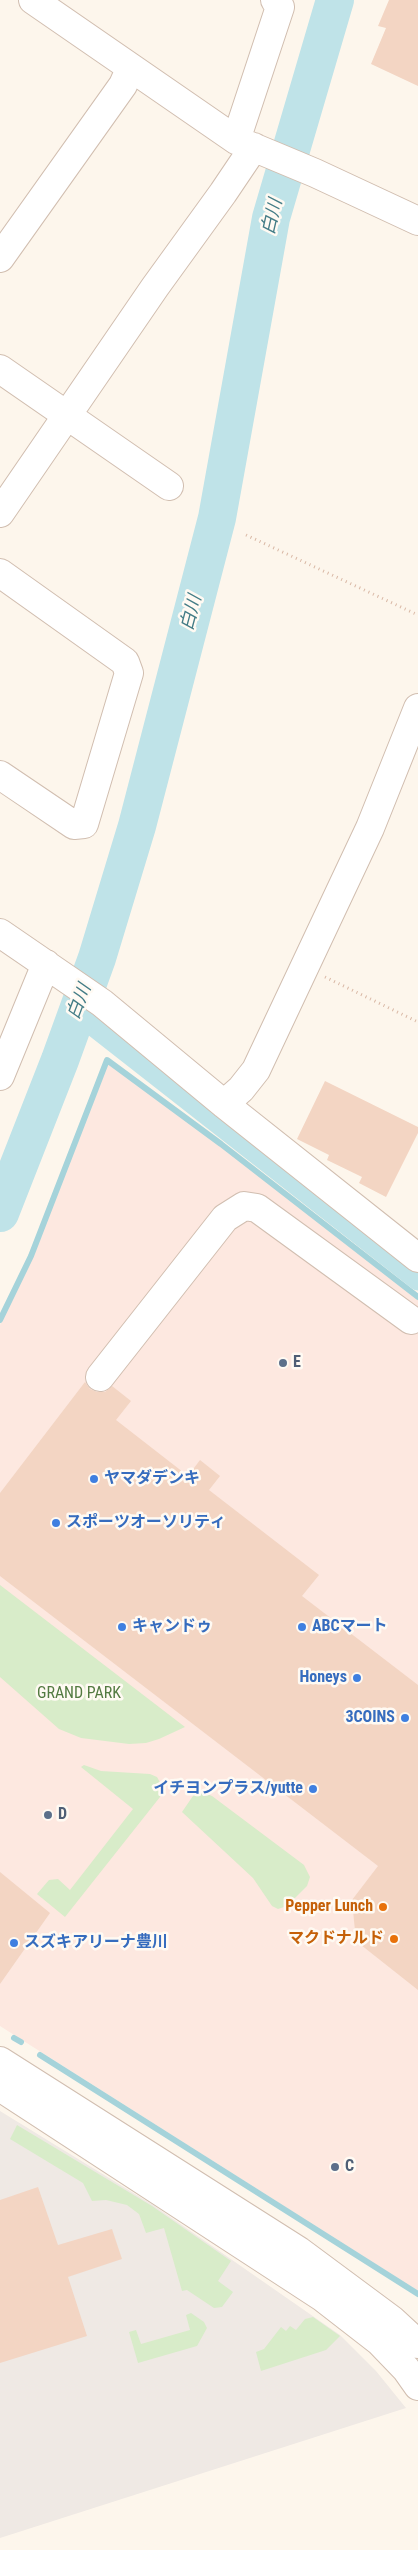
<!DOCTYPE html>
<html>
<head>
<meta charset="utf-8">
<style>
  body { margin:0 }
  canvas { display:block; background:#fdf6ec }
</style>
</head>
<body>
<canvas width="418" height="2550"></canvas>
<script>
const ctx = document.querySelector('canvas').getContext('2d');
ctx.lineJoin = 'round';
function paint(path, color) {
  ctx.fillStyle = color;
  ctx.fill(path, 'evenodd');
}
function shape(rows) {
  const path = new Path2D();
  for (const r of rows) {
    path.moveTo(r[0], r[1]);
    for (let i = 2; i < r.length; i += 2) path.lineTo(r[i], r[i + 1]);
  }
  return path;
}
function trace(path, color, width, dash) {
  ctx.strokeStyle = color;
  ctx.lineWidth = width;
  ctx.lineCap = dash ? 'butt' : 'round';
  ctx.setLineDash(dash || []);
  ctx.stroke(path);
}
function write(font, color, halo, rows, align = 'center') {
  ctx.font = font + ' "Roboto Condensed","Noto Sans JP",sans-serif';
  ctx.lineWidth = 5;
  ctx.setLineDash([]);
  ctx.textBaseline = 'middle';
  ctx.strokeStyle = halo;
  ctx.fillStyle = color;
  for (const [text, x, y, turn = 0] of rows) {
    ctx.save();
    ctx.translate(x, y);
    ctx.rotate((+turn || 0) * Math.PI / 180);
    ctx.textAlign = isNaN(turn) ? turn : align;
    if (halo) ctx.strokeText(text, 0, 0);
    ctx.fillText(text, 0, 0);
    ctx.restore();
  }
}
paint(shape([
  [108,1064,219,1145,418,1300,418,2291,0,2026,0,1325,33,1257]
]), '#fde8e0');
paint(shape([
  [0,2111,153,2205,340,2335,376,2371,406,2408,0,2538]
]), '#efe9e4');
paint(shape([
  [0,1585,185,1727,159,1739,146,1743,129,1744,81,1738,59,1729,0,1677],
  [84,1765,101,1771,150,1774,157,1777,163,1788,160,1797,65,1917,37,1894,49,1880,58,1879,70,1890,133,1809,81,1767],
  [202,1792,212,1796,304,1865,310,1877,307,1886,287,1906,278,1909,272,1906,253,1878,182,1812,195,1793],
  [17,2125,152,2206,231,2261,218,2281,233,2292,222,2307,214,2308,187,2290,182,2291,164,2228,146,2233,139,2214,127,2205,106,2200,92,2201,83,2183,10,2139],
  [191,2313,204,2322,207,2328,197,2346,138,2363,129,2332,136,2330,141,2344,190,2330,186,2315],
  [313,2317,340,2336,326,2350,261,2371,256,2352,264,2349,281,2327,286,2331,290,2326,296,2330,305,2319]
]), '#d8ecc9');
trace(shape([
  [0,1320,31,1256,107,1060,221,1144,418,1297],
  [14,2038,21,2042],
  [40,2055,418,2294]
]), '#a5d3da', 6);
trace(shape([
  [77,1013,418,1280]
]), '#bfe3e8', 21);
trace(shape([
  [0,1213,60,1060,97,958,137,826,217,518,271,218,335,0]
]), '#bfe3e8', 38);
paint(shape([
  [389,0,418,0,418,86,371,64,386,28,378,26],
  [325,1081,418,1127,418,1133,386,1197,359,1183,362,1177,327,1160,329,1155,297,1139],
  [85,1382,90,1389,97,1392,105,1392,112,1386,131,1401,116,1420,188,1476,200,1460,220,1476,209,1490,319,1575,302,1596,418,1685,418,1990,356,1941,352,1900,378,1866,0,1576,0,1493],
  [0,1872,50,1913,0,1984],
  [38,2187,58,2245,112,2229,122,2259,68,2277,87,2336,0,2363,0,2200]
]), '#f3d5c3');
const minor = shape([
  [33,0,236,140,315,173,418,221],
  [236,140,280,7,275,0],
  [0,258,123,85,130,69],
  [0,369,169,486],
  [0,513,155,287,223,193,254,147],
  [0,573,125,662,129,673,84,824,74,825,0,775],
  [0,933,102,1003,224,1104,418,1258],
  [0,1076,46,964],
  [224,1104,241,1089,256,1070,370,828,418,708],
  [100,1377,225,1218,244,1206,257,1208,411,1320],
  [0,2061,299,2251,392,2320,418,2344],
  [0,2087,322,2297,380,2342,406,2369,418,2386]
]);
trace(minor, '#d1beb0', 30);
trace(shape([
  [246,535,418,615],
  [325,977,418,1022]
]), '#d9b8a5', 3, [1, 4]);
trace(minor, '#fff', 28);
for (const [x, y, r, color] of [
  [283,1363,5,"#5c6f8a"],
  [94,1479,5,"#3f7fe0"],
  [56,1523,5,"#3f7fe0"],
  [122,1627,5,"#3f7fe0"],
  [302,1627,5,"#3f7fe0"],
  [357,1678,5,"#3f7fe0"],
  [405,1718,5,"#3f7fe0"],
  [313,1789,5,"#3f7fe0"],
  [48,1815,5,"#5c6f8a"],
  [383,1907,5,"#e8710a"],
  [394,1939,5,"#e8710a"],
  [14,1943,5,"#3f7fe0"],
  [335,2167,5,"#5c6f8a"]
]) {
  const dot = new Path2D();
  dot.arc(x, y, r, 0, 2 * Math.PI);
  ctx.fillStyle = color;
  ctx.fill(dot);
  trace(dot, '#fffaf3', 2);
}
write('bold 16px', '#4e5e75', '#fffaf3', [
  ["E",293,1363],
  ["D",58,1815],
  ["C",345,2167]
], 'left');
write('bold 16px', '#366cbe', '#fffaf3', [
  ["ヤマダデンキ",104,1479],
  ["スポーツオーソリティ",66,1523],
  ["キャンドゥ",132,1627],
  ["ABCマート",312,1627],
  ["Honeys",347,1678,"right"],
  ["3COINS",395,1718,"right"],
  ["イチヨンプラス/yutte",303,1789,"right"],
  ["スズキアリーナ豊川",24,1943]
], 'left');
write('16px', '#537a41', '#fffaf3', [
  ["GRAND PARK",79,1694]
]);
write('bold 16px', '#c56008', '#fffaf3', [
  ["Pepper Lunch",373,1907],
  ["マクドナルド",384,1939]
], 'right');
write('italic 18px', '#437c86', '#fffaf3', [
  ["白川",273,217,-77],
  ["白川",192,613,-75],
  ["白川",80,1002,-69]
]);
</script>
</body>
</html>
